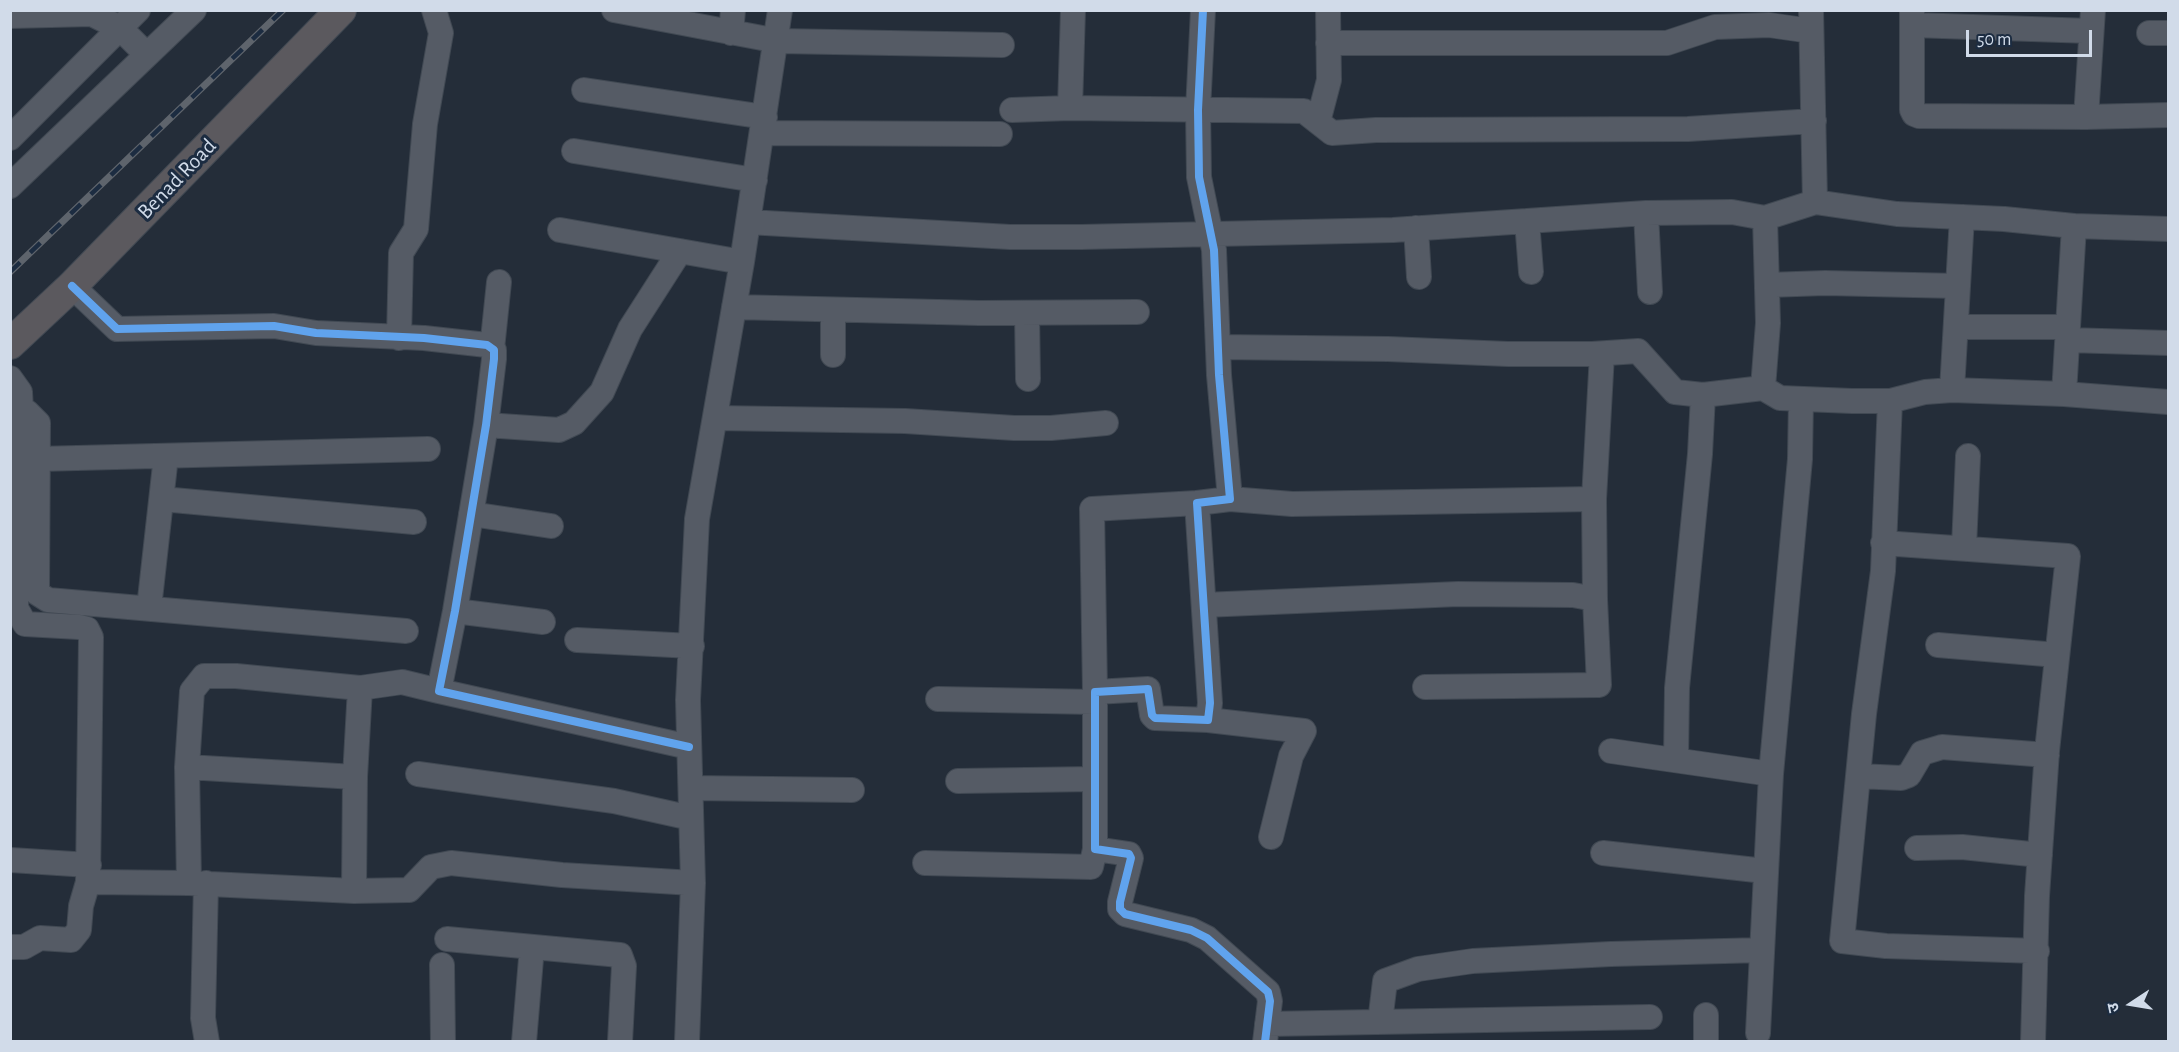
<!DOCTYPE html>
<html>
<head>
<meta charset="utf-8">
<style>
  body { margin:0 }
  #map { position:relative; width:2179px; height:1052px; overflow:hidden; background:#242d39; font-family:"Alegreya Sans","Noto Sans Devanagari",sans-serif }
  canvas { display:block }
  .frame { position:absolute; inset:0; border:12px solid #d1dbe9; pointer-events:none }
  .north { position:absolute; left:2101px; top:974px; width:60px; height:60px; -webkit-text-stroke:4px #1c2c41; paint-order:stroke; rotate:258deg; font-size:16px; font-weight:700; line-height:24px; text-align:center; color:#d1dbe9 }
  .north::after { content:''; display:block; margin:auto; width:21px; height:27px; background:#d1dbe9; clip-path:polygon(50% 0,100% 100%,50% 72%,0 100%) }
  .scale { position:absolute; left:1966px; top:30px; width:126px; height:27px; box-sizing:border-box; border:3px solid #d1dbe9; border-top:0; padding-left:8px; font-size:18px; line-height:21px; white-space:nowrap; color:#d1dbe9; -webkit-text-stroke:4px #1c2c41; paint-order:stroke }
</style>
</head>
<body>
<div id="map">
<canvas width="2179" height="1052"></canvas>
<div class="frame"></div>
<div class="north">उ</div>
<div class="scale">50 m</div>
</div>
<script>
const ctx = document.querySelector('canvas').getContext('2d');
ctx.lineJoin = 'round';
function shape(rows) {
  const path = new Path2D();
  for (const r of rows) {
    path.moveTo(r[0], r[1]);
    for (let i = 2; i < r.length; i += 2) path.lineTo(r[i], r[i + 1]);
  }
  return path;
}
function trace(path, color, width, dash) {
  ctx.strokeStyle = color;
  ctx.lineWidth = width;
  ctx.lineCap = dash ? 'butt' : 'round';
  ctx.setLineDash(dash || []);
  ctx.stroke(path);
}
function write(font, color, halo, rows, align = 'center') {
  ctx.font = font + ' "Alegreya Sans",sans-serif';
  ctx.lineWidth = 6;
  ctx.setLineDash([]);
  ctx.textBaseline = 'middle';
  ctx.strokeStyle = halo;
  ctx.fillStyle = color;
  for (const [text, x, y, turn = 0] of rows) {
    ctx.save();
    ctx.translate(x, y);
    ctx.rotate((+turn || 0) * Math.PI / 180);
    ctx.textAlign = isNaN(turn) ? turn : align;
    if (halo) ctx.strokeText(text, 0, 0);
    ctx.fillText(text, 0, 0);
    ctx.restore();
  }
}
const minor = shape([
  [614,10,778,41,1002,45],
  [1073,10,1070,108,1304,111,1332,133,1376,130,1688,129,1814,121],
  [1203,10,1198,110,1199,177,1214,250,1219,375,1230,499,1197,503,1210,703,1208,720,1155,718,1152,715,1148,689,1095,692,1095,849,1129,854,1131,858,1120,902,1120,909,1125,914,1191,930,1207,938,1268,992,1270,1001,1265,1042],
  [1912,10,1912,110,1914,114,1919,116,2086,117,2093,10],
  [10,16,92,14,120,28,147,55],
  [1913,25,2091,31],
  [731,33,733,10],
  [2149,33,2168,33],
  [1328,43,1667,43,1715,27,1769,25,1811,31],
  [584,90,765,117],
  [1012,110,1070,108],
  [2086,117,2168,115],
  [1318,122,1329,80,1328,10],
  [763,133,1000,134],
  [10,138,138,10],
  [574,151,755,180],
  [10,186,194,10],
  [1815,202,1897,214,2004,219,2074,226],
  [1646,213,1650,292],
  [1527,221,1531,272],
  [748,222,1010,237,1081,237,1393,230,1646,213,1732,212,1765,218],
  [1416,228,1419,277],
  [560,230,742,262],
  [1768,285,1825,283,1958,286],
  [72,286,117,329,274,326,316,333,424,338,487,345,494,350,494,359,486,425,455,611,439,691,689,747],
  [734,307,979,313,1137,312],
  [833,310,833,355],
  [1027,313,1028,379],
  [1957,327,2068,327],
  [399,338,401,253,416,229,425,124,441,33,434,10],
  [2068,340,2168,343],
  [1219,347,1388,349,1508,354,1592,354,1638,351,1675,392,1703,395,1700,454,1677,688,1676,760],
  [492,349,499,282],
  [10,378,20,392,22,428,16,506,16,608,25,624,79,627,87,629,91,637,88,882,189,883],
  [1763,388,1780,398,1852,401,1890,401,1925,392,1952,390,2064,394,2074,226,2168,229],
  [1952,390,1962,217],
  [2064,394,2168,402],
  [1703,395,1763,388,1768,323,1765,218,1815,202,1811,10],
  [1890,401,1883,571,1864,714,1842,941,1886,946,2037,951],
  [27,412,38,423,37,593,48,600,406,631],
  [715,418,905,421,1014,428,1051,428,1106,423],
  [486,425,559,430,574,423,602,392,630,329,680,251],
  [38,459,428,449],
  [162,499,414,522],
  [1230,499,1292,504,1594,499,1595,599],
  [1594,499,1602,354],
  [471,514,551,526],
  [1883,543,2068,556,2047,751,2037,896,2033,1042],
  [1964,547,1968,456],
  [1204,605,1458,594,1573,595,1595,599,1599,685,1425,687],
  [149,608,166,456],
  [455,611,543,622],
  [577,640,692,646],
  [1938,645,2057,655],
  [439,691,402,682,360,688,355,777,354,891,409,890,431,867,451,863,562,875,693,883],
  [1095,692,1092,509,1197,503],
  [938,699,1095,702],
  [1208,720,1304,731,1291,756,1271,837],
  [1611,751,1771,774],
  [187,767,355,777],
  [418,774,614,801,691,818],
  [1858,776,1901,778,1909,775,1922,753,1942,747,2047,755],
  [958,781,1094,779],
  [691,788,852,790],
  [1917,848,1962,847,2040,855],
  [1603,853,1765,871],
  [11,860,89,865],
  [925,863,1091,867,1095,849],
  [206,883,203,1018,207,1042],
  [354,891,189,883,187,767,192,691,204,676,236,676,360,688],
  [447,939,620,955,624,966,620,1042],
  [10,947,24,947,40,938,71,940,79,930,81,906,88,882],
  [442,965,443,1042],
  [1706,1015,1706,1042],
  [1380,1022,1385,981,1418,969,1473,961,1611,954,1762,950],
  [1267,1024,1650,1017],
  [1758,1033,1771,774,1800,459,1801,399],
  [524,1042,532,947],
  [687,1042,693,883,688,700,697,519,742,262,780,10]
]);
const major = shape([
  [10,344,72,286,341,10]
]);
trace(minor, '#414953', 26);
trace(major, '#414953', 32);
trace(minor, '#555b65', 24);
trace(major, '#5b595e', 30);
const rail = shape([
  [10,272,283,10]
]);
trace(rail, '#5e646c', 7);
trace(rail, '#1c2c41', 4.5, [14]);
trace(shape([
  [1203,10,1198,110,1199,177,1214,250,1219,375,1230,499,1197,503,1210,703,1208,720,1155,718,1152,715,1148,689,1095,692,1095,849,1129,854,1131,858,1120,902,1120,909,1125,914,1191,930,1207,938,1268,992,1270,1001,1265,1042],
  [72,286,117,329,274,326,316,333,424,338,487,345,494,350,494,359,486,425,455,611,439,691,689,747]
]), '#60a3ed', 8);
write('22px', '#d1dbe9', '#1c2c41', [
  ["Benad Road",177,179,-46]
]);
</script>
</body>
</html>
